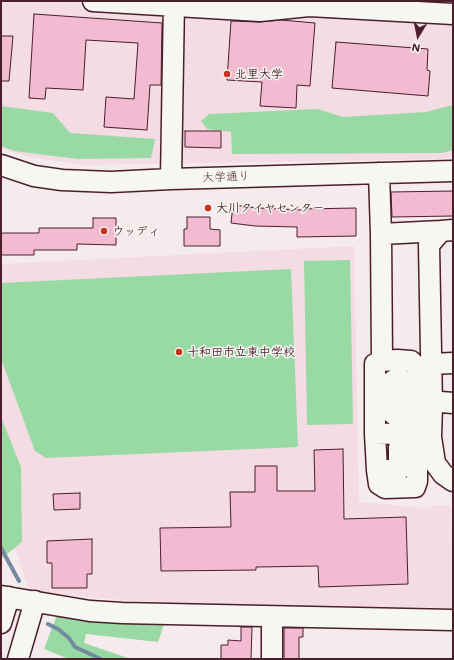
<!DOCTYPE html>
<html>
<head>
<meta charset="utf-8">
<style>
  body { margin:0 }
  #map { position:relative; width:454px; height:660px; overflow:hidden; background:#f5eaec; font-family:Mali,sans-serif }
  canvas { display:block }
  .frame { position:absolute; inset:0; border:2px solid #4a1f2b; pointer-events:none }
  .north { position:absolute; left:398px; top:16px; width:40px; height:40px; -webkit-text-stroke:3px #f6f6f2; paint-order:stroke; rotate:190deg; font-size:11px; font-weight:700; line-height:16px; text-align:center; color:#4a1f2b }
  .north::after { content:''; display:block; margin:auto; width:14px; height:18px; background:#4a1f2b; clip-path:polygon(50% 0,100% 100%,50% 72%,0 100%) }
</style>
</head>
<body>
<div id="map">
<canvas width="454" height="660"></canvas>
<div class="frame"></div>
<div class="north">N</div>
</div>
<script>
const ctx = document.querySelector('canvas').getContext('2d');
ctx.lineJoin = 'round';
function paint(path, color) {
  ctx.fillStyle = color;
  ctx.fill(path, 'evenodd');
}
function shape(rows) {
  const path = new Path2D();
  for (const r of rows) {
    if (r.length === 3) {
      path.moveTo(r[0] + r[2], r[1]);
      path.arc(r[0], r[1], r[2], 0, 2 * Math.PI);
      continue;
    }
    path.moveTo(r[0], r[1]);
    for (let i = 2; i < r.length; i += 2) path.lineTo(r[i], r[i + 1]);
  }
  return path;
}
function trace(path, color, width, dash) {
  ctx.strokeStyle = color;
  ctx.lineWidth = width;
  ctx.lineCap = dash ? 'butt' : 'round';
  ctx.setLineDash(dash || []);
  ctx.stroke(path);
}
function write(font, color, halo, rows, align = 'center') {
  ctx.font = font + ' Mali,"Klee One",sans-serif';
  ctx.lineWidth = 3;
  ctx.setLineDash([]);
  ctx.textBaseline = 'middle';
  ctx.strokeStyle = halo;
  ctx.fillStyle = color;
  for (const [text, x, y, turn = 0] of rows) {
    ctx.save();
    ctx.translate(x, y);
    ctx.rotate((+turn || 0) * Math.PI / 180);
    ctx.textAlign = isNaN(turn) ? turn : align;
    if (halo) ctx.strokeText(text, 0, 0);
    ctx.fillText(text, 0, 0);
    ctx.restore();
  }
}
paint(shape([
  [1,1,453,1,453,157,445,159,85,165,28,157,1,148],
  [354,246,359,502,427,508,434,505,451,506,453,608,175,603,94,598,29,590,10,532,1,440,1,264]
]), '#f4dce4');
paint(shape([
  [453,105,453,150,442,153,232,154,231,132,207,129,201,121,209,114,318,109,343,117,426,112],
  [1,106,53,113,70,133,155,139,151,158,78,159,14,151,1,146],
  [350,260,353,424,307,425,304,261],
  [291,269,298,447,46,458,35,451,1,359,1,283],
  [1,417,21,467,22,542,1,559],
  [57,615,164,624,158,642,86,634,84,643,131,659,69,659,44,649]
]), '#99daa4');
trace(shape([
  [1,548,19,581],
  [48,624,58,629,69,638,75,647,101,659]
]), '#738aa1', 4);
const building = shape([
  [34,14,162,23,161,85,150,85,147,130,104,127,106,97,134,99,138,43,86,40,83,90,46,88,45,99,29,98,34,14],
  [281,20,315,23,310,86,297,85,296,108,260,106,262,82,227,80,231,21,259,22,281,20],
  [1,36,13,36,9,81,1,81,1,36],
  [336,42,428,49,427,70,430,71,428,96,332,88,336,42],
  [185,131,221,131,221,148,185,147,185,131],
  [453,191,453,216,392,217,391,192,453,191],
  [233,205,258,208,303,210,303,209,356,208,356,236,297,237,297,227,255,226,231,223,233,205],
  [187,217,210,217,210,229,220,230,220,246,184,246,184,229,187,229,187,217],
  [93,218,116,218,116,245,77,244,77,250,34,250,34,255,1,255,1,233,39,233,39,228,93,228,93,218],
  [343,449,344,519,406,517,408,584,319,587,318,566,256,567,256,570,161,571,160,528,231,527,230,492,255,492,255,466,277,466,277,491,315,491,314,450,343,449],
  [80,493,80,509,54,510,53,494,80,493],
  [92,539,92,574,87,574,87,588,52,588,52,563,47,563,47,541,92,539],
  [241,627,252,627,251,659,221,659,221,645,228,645,228,640,241,641,241,627],
  [284,628,303,628,303,637,299,637,299,659,284,659,284,628]
]);
paint(building, '#f2bbd2');
trace(building, '#4a1f2b', 1);
const minor = shape([
  [93,1,260,11,309,6,453,14],
  [1,165,34,176,62,180,111,182,171,179,453,171],
  [379,173,381,234],
  [171,179,174,1],
  [453,230,441,231,429,245,432,406,431,437,435,463,443,474,453,481],
  [397,360,411,361,418,368,417,481,415,487,385,488,379,484,377,470,375,434,375,364,382,361,397,360],
  [382,361,381,234,441,231],
  [431,364,453,363],
  [398,388,9],
  [399,407,9],
  [432,406,436,403,441,402,453,403],
  [375,434,418,433],
  [377,470,399,470,399,447,418,448],
  [1,596,90,611,122,613,453,620],
  [1,623,9,597],
  [18,659,35,601],
  [272,659,272,617]
]);
trace(minor, '#4a1f2b', 23);
trace(minor, '#f6f6f2', 20);
for (const [x, y, r, color] of [
  [227,74,4,"#c8321e"],
  [208,208,4,"#c8321e"],
  [104,231,4,"#c8321e"],
  [179,352,4,"#c8321e"]
]) {
  const dot = new Path2D();
  dot.arc(x, y, r, 0, 2 * Math.PI);
  ctx.fillStyle = color;
  ctx.fill(dot);
  trace(dot, '#f6f6f2', 1.5);
}
write('bold 12px', '#4a1f2b', '#f6f6f2', [
  ["北里大学",235,74],
  ["大川タイヤセンター",216,208],
  ["ウッディ",112,231],
  ["十和田市立東中学校",187,352]
], 'left');
write('12px', '#4a1f2b', '#f6f6f2', [
  ["大学通り",226,177,-2]
]);
</script>
</body>
</html>
